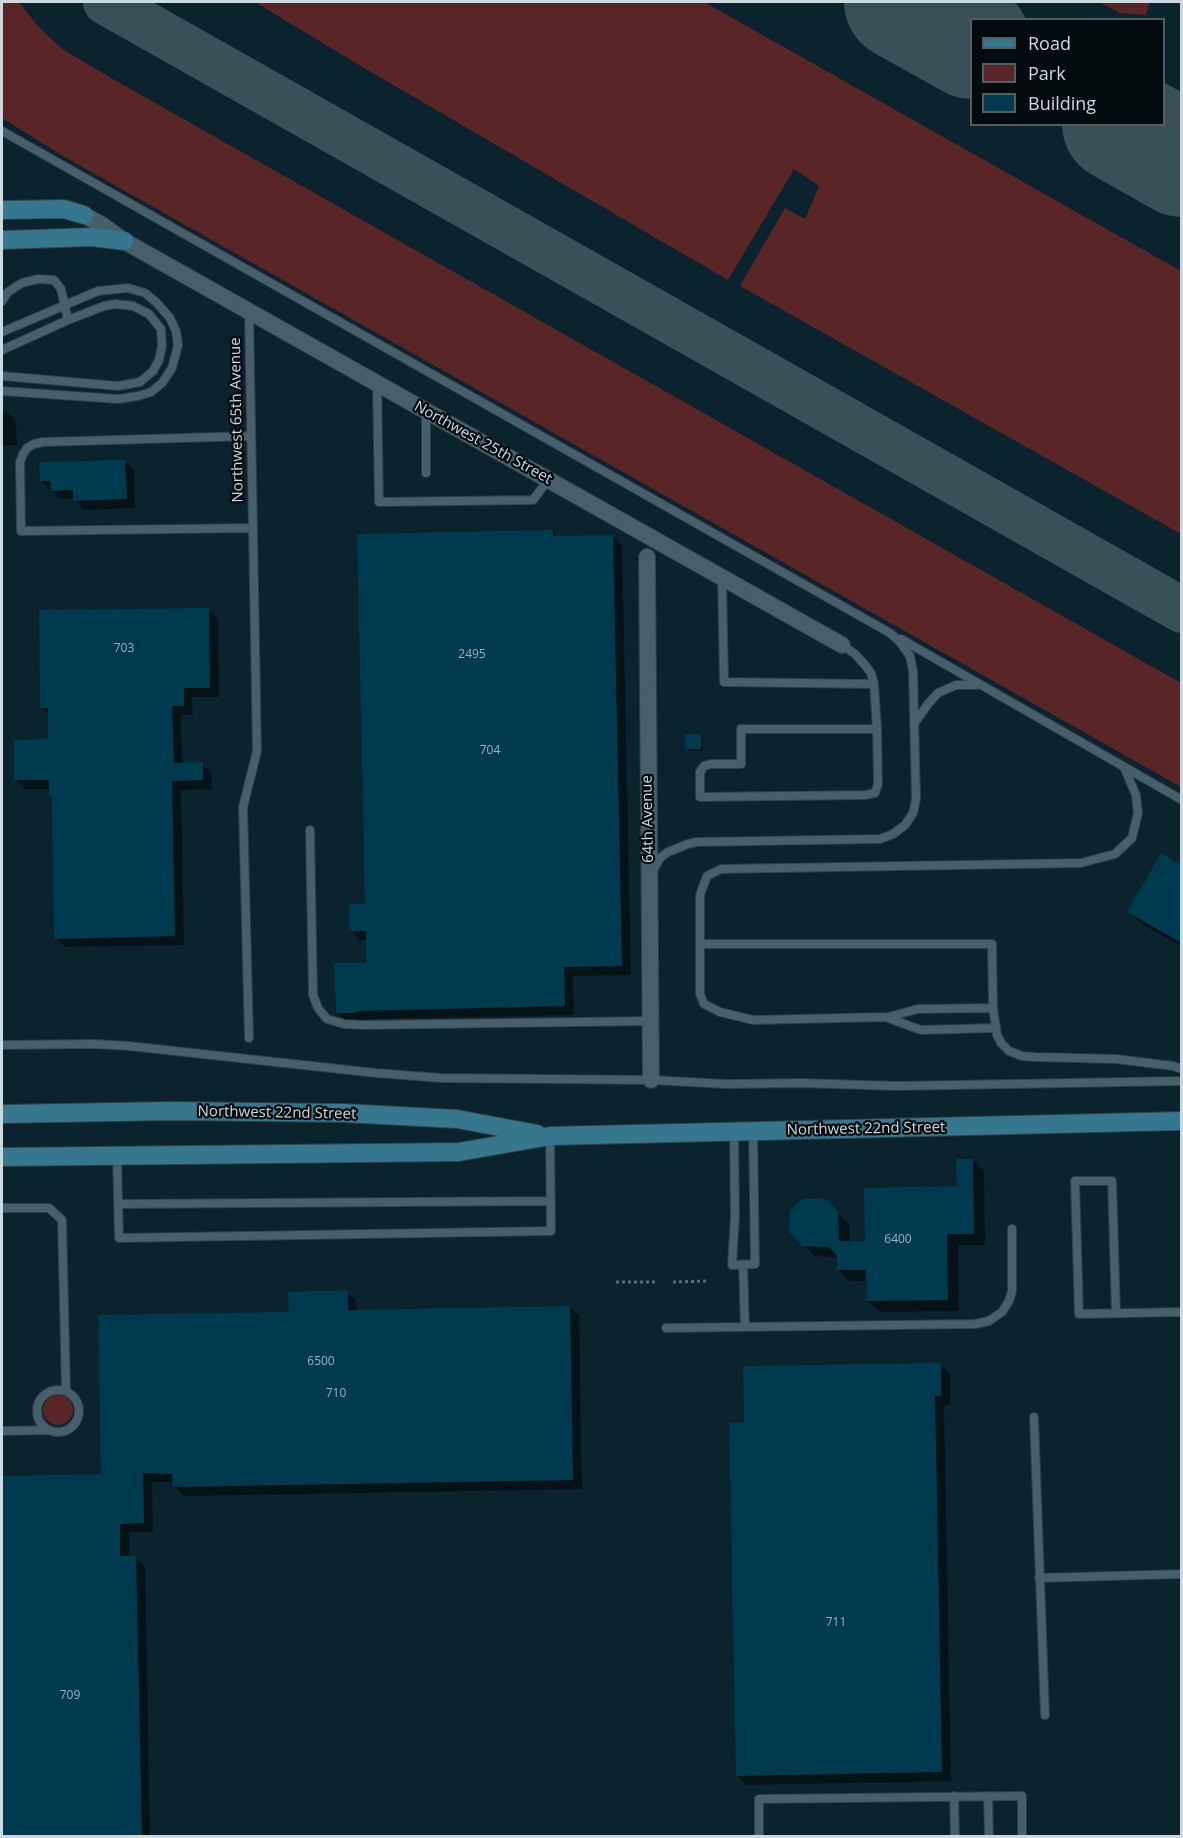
<!DOCTYPE html>
<html>
<head>
<meta charset="utf-8">
<style>
  body { margin:0 }
  #map { position:relative; width:1183px; height:1838px; overflow:hidden; background:#0b232d; font-family:"Open Sans",sans-serif }
  canvas { display:block }
  .frame { position:absolute; inset:0; border:3px solid #ccdae0; pointer-events:none }
  .legend { position:absolute; left:970px; top:18px; width:195px; height:108px; box-sizing:border-box; background:#030b0f; border:2px solid #535e63; margin:0; padding:8px 10px; list-style:none; font-size:18px; color:#ccdae0 }
  .legend li { display:flex; align-items:center; gap:12px; height:30px }
  .legend b { width:30px; border:2px solid #535e63 }
</style>
</head>
<body>
<div id="map">
<canvas width="1183" height="1838"></canvas>
<div class="frame"></div>
<ul class="legend">
<li><b style="height:8px;background:#36778e"></b>Road</li>
<li><b style="height:16px;background:#5a2526"></b>Park</li>
<li><b style="height:16px;background:#003a4e"></b>Building</li>
</ul>
</div>
<script>
const ctx = document.querySelector('canvas').getContext('2d');
ctx.lineJoin = 'round';
function paint(path, color) {
  ctx.fillStyle = color;
  ctx.fill(path, 'evenodd');
}
function shape(rows) {
  const path = new Path2D();
  for (const r of rows) {
    if (r.length === 3) {
      path.moveTo(r[0] + r[2], r[1]);
      path.arc(r[0], r[1], r[2], 0, 2 * Math.PI);
      continue;
    }
    path.moveTo(r[0], r[1]);
    for (let i = 2; i < r.length; i += 2) path.lineTo(r[i], r[i + 1]);
  }
  return path;
}
function trace(path, color, width, dash) {
  ctx.strokeStyle = color;
  ctx.lineWidth = width;
  ctx.lineCap = dash ? 'butt' : 'round';
  ctx.setLineDash(dash || []);
  ctx.stroke(path);
}
function write(font, color, halo, rows, align = 'center') {
  ctx.font = font + ' "Open Sans",sans-serif';
  ctx.lineWidth = 4.5;
  ctx.setLineDash([]);
  ctx.textBaseline = 'middle';
  ctx.strokeStyle = halo;
  ctx.fillStyle = color;
  for (const [text, x, y, turn = 0] of rows) {
    ctx.save();
    ctx.translate(x, y);
    ctx.rotate((+turn || 0) * Math.PI / 180);
    ctx.textAlign = isNaN(turn) ? turn : align;
    if (halo) ctx.strokeText(text, 0, 0);
    ctx.fillText(text, 0, 0);
    ctx.restore();
  }
}
paint(shape([
  [2,2,19,2,37,25,62,49,111,78,1181,683,1181,787,63,156,2,118],
  [255,2,704,2,1181,271,1181,534,740,286,785,208,805,219,819,186,794,169,728,280,359,65],
  [1099,2,1150,2,1146,15,1120,13],
  [58,1410,15]
]), '#5a2526');
paint(shape([
  [2,411,7,412,16,421,17,445,2,445],
  [125,461,134,470,135,508,84,510,74,499,61,499,41,481],
  [553,531,559,537,613,536,622,546,631,975,573,976,574,1015,365,1019,365,1022,347,1022,338,1013,368,964,367,940,359,940,350,930,367,906],
  [208,610,218,619,219,697,192,697,193,715,181,715,182,764,202,764,211,773,212,789,181,790,184,945,65,947,56,938,53,798,51,795,50,789,25,789,16,780,50,741,49,715,42,707],
  [701,736,703,738,703,751,689,751,686,748],
  [1182,867,1182,947,1142,924,1129,912],
  [973,1160,984,1172,985,1245,958,1245,959,1311,880,1312,868,1301,868,1281,850,1281,838,1270,838,1258,815,1256,790,1232,825,1200,849,1224,850,1243,867,1242,959,1188],
  [347,1292,356,1301,357,1311,570,1307,579,1316,582,1489,184,1496,174,1487,174,1482,152,1482,153,1532,129,1532,129,1558,136,1558,145,1567,150,1836,2,1836,2,1478,102,1476,290,1313],
  [940,1364,950,1374,950,1405,944,1405,951,1781,746,1785,737,1775,746,1424]
]), '#0007');
trace(shape([
  [106,2,1182,610]
]), '#3a5059', 46);
trace(shape([
  [902,2,972,41],
  [1120,124,1182,159]
]), '#3a5059', 116);
paint(shape([
  [125,460,127,499,73,501,73,490,51,491,50,481,40,481,39,462],
  [553,530,553,536,613,535,622,966,564,967,565,1006,356,1011,356,1013,336,1013,334,963,366,963,366,931,349,931,349,904,365,904,357,534],
  [209,608,210,688,184,688,184,706,172,706,174,763,203,762,203,780,172,781,175,936,54,939,52,796,49,796,49,780,14,780,14,740,48,739,48,708,40,708,39,610],
  [685,734,701,734,701,749,685,749],
  [1161,853,1182,865,1182,943,1127,912],
  [956,1159,973,1159,974,1234,947,1234,948,1300,867,1301,866,1270,837,1270,837,1256,829,1247,802,1246,789,1232,790,1210,804,1198,826,1199,838,1211,839,1241,865,1241,864,1188,957,1186],
  [348,1290,348,1310,570,1306,573,1480,173,1487,172,1474,143,1473,144,1523,120,1524,120,1556,136,1556,142,1836,2,1836,2,1476,101,1474,98,1315,289,1312,288,1292],
  [941,1363,941,1396,935,1396,942,1772,736,1776,729,1423,744,1422,743,1366]
]), '#003a4e');
const lane = shape([
  [2,131,890,633,900,642,910,656,913,671,916,799,913,813,905,825,893,834,880,839,697,842,688,844,668,852,660,858,652,872],
  [2,301,8,292,22,283,38,279,54,280,61,289,68,320],
  [249,312,257,751,243,807,249,1038],
  [2,332,98,291,128,288,145,293,156,302,170,318,176,331,178,345,172,368,162,383,151,392,138,396,118,399,2,391],
  [2,350,68,320,104,306,116,304,133,306,149,314,161,329,162,346,159,360,153,371,140,382,118,386,2,376],
  [377,384,379,502,533,500,548,480],
  [426,412,426,473],
  [251,436,43,442,34,444,27,448,23,454,20,462,21,531,253,528],
  [722,578,724,682,874,684],
  [901,639,1182,800],
  [842,645,855,654,865,665,871,673,874,684,877,729,878,784,875,793,865,795,700,797,700,772,704,766,710,764,741,764,741,729,877,729],
  [914,724,928,704,938,693,956,685,977,685],
  [310,830,313,995,318,1008,327,1019,344,1024,362,1025,650,1021],
  [700,944,992,944,993,1008,996,1028,997,1035,1001,1043,1009,1051,1022,1056,1034,1057,1116,1059,1173,1066,1182,1069],
  [993,1008,918,1009,888,1017,753,1020,720,1012,704,1004,700,994,700,895,707,876,721,869,1081,863,1115,854,1132,838,1138,813,1136,795,1124,767],
  [888,1018,921,1030,996,1028],
  [2,1045,94,1044,129,1046,376,1073,441,1078,651,1080,727,1084,801,1083,897,1086,1182,1081],
  [734,1132,735,1216,732,1265,755,1264,753,1131],
  [117,1156,119,1238,551,1231,550,1136],
  [118,1204,550,1201],
  [2,1208,49,1208,62,1220,66,1391],
  [743,1265,745,1327],
  [1116,1313,1112,1181,1075,1181,1079,1314,1182,1312],
  [666,1328,975,1324,989,1321,1002,1312,1009,1301,1012,1291,1012,1229],
  [58,1411,21],
  [1034,1417,1045,1715],
  [2,1431,48,1430],
  [1039,1578,1182,1574],
  [954,1796,955,1836],
  [988,1796,989,1836],
  [759,1836,759,1799,1022,1796,1022,1836]
]);
const street = shape([
  [84,215,102,225,124,241,842,645],
  [647,557,651,1080]
]);
const secondary = shape([
  [2,210,64,209,84,215],
  [2,240,92,237,124,241],
  [2,1114,171,1111,344,1113,457,1119,537,1134],
  [2,1157,459,1152,550,1136,1182,1121]
]);
trace(lane, '#313d46', 10);
trace(street, '#313d46', 18);
trace(secondary, '#313d46', 20);
trace(shape([
  [616,1282,656,1282],
  [673,1282,709,1281]
]), '#596d76', 3, [3, 3]);
trace(lane, '#465f6b', 8);
trace(street, '#465f6b', 16);
trace(secondary, '#36778e', 18);
write('12px', '#99b2bc', null, [
  ["703",124,649],
  ["2495",472,655],
  ["704",490,751],
  ["6400",898,1240],
  ["6500",321,1362],
  ["710",336,1394],
  ["711",836,1623],
  ["709",70,1696]
]);
write('15px', '#ccdae0', '#030b0f', [
  ["Northwest 65th Avenue",237,420,-91],
  ["Northwest 25th Street",483,443,29],
  ["64th Avenue",648,819,-91],
  ["Northwest 22nd Street",277,1113,1],
  ["Northwest 22nd Street",866,1129,-1]
]);
</script>
</body>
</html>
